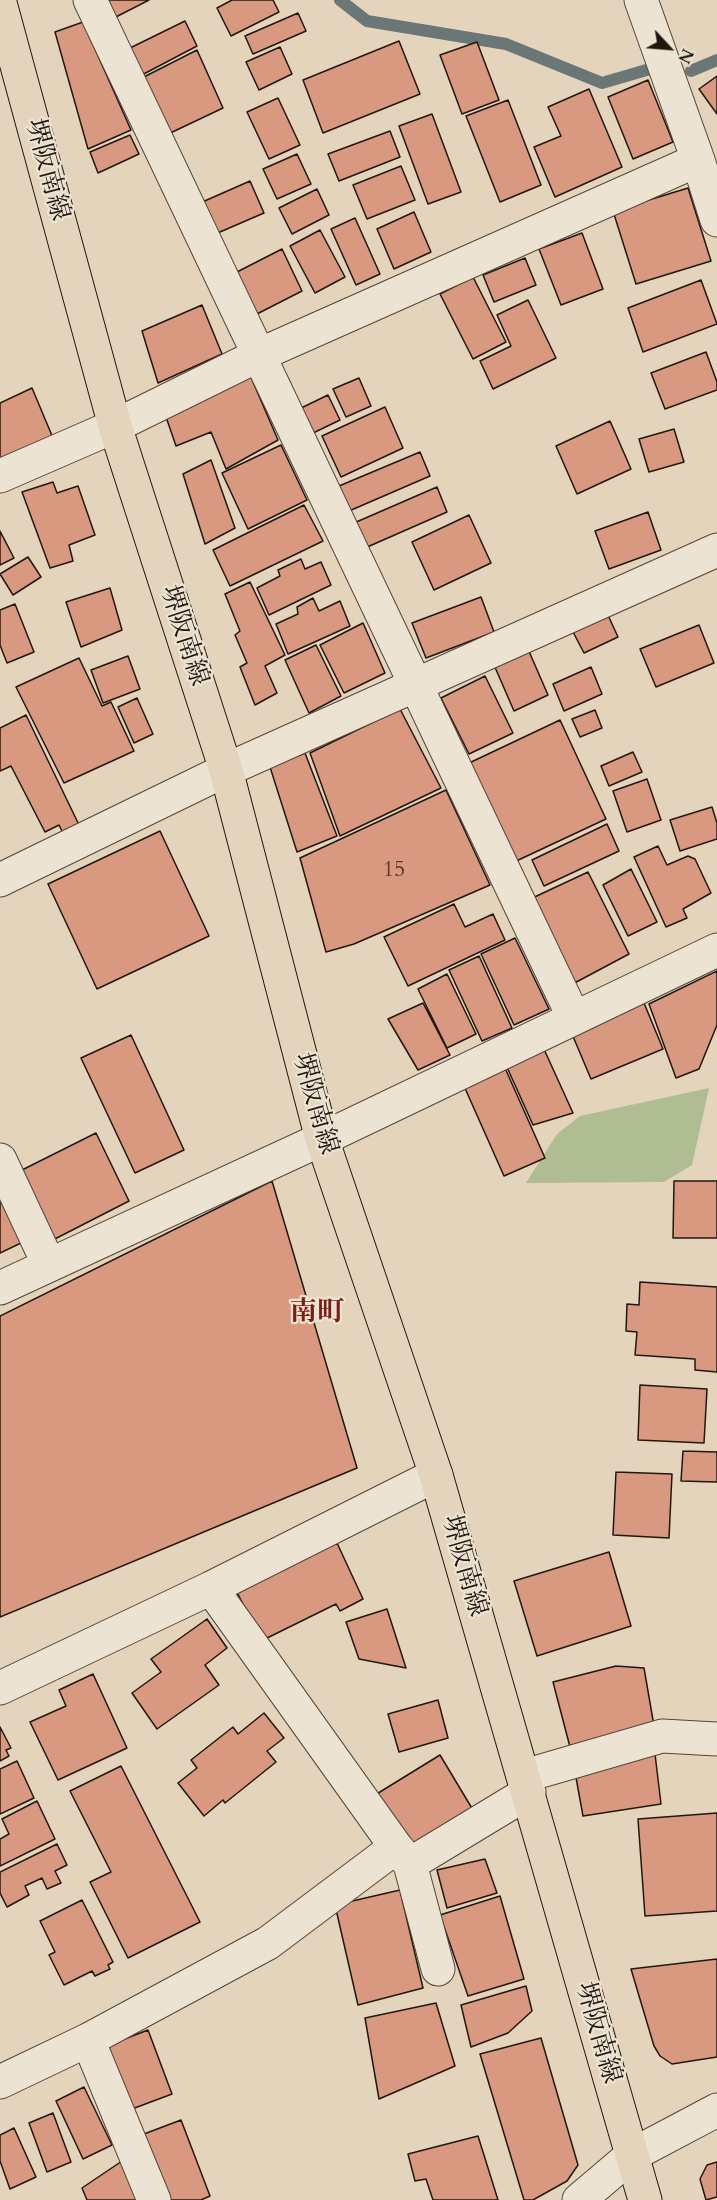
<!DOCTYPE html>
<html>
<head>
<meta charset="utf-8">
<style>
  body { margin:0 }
  #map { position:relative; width:717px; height:2200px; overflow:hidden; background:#e4d4bc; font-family:Cardo,serif }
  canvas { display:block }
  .north { position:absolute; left:639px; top:18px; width:60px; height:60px; -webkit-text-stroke:4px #ede3d3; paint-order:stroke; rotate:116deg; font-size:16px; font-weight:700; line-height:24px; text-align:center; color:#22170f }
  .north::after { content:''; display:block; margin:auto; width:21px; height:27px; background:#22170f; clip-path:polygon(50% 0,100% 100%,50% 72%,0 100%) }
</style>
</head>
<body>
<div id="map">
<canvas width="717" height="2200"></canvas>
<div class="north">N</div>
</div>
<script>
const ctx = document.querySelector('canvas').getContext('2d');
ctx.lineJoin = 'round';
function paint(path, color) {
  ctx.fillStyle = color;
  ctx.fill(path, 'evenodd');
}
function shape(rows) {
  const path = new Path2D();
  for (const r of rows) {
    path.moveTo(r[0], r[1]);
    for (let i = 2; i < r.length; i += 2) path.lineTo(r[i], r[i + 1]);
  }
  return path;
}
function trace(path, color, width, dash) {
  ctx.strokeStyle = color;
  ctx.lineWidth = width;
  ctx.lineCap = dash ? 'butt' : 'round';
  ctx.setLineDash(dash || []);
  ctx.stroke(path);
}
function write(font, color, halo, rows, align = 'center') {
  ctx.font = font + ' Cardo,"Noto Serif JP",serif';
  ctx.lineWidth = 4.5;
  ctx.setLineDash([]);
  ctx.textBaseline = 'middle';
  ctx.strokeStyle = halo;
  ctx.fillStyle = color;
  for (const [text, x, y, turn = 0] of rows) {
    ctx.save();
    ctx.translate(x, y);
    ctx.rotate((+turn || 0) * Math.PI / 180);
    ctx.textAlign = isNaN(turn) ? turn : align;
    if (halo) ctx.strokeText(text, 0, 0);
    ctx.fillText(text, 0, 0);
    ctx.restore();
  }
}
paint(shape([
  [709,1088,692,1165,664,1182,526,1183,557,1134,580,1116]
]), '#b0bd93');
trace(shape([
  [340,0,367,21,506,44,602,83,650,69],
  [691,71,717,60]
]), '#6b7677', 12);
const building = shape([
  [103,0,149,0,112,19,103,0],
  [232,0,273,0,279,12,231,36,217,8,232,0],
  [298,13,306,31,253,54,245,36,298,13],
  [185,21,197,46,138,77,126,50,185,21],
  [83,22,131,130,88,149,55,32,83,22],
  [399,41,420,94,323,133,303,80,399,41],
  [477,42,499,100,462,114,440,55,477,42],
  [280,47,292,74,259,90,246,62,280,47],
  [197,50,223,108,164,136,138,80,197,50],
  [717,76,717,114,699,89,717,76],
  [648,80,673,142,633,159,608,97,648,80],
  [589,89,622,167,555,197,534,147,561,136,548,107,589,89],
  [278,98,300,145,269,159,247,112,278,98],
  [508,100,541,185,500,202,466,116,508,100],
  [432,114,461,192,428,204,399,126,432,114],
  [390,131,400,157,339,181,328,154,390,131],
  [130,135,139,154,98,173,90,152,130,135],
  [297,154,311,184,277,199,263,169,297,154],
  [401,166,415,200,367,219,353,185,401,166],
  [250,181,264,213,213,235,200,203,250,181],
  [688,188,711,261,636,284,613,211,688,188],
  [317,189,329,215,292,234,279,208,317,189],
  [414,212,431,252,394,269,377,229,414,212],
  [355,218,380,274,356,285,331,229,355,218],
  [320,230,345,277,315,293,290,246,320,230],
  [582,233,603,289,561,305,539,249,582,233],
  [282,249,302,291,253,316,233,274,282,249],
  [525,258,536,285,494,302,483,275,525,258],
  [473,277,506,342,473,359,440,294,473,277],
  [701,280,717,324,643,352,628,308,701,280],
  [528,300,556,358,493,389,480,361,511,346,497,315,528,300],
  [202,305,222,354,158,383,142,331,202,305],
  [706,352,717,382,717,390,665,409,651,373,706,352],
  [250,375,278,440,226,469,211,432,176,446,165,414,250,375],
  [359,378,371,406,346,417,333,389,359,378],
  [32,388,53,438,0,462,0,403,32,388],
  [328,395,340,420,309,435,297,410,328,395],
  [385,407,403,448,341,477,322,436,385,407],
  [610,421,631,469,577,494,556,446,610,421],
  [674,429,684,462,649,472,639,439,674,429],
  [281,445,307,500,248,529,222,473,281,445],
  [420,452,430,476,349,511,339,486,420,452],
  [211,460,235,528,205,544,183,474,211,460],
  [53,482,57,493,78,486,95,535,69,545,73,561,50,568,22,492,53,482],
  [437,487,447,512,365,548,354,523,437,487],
  [304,505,323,541,230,586,213,550,304,505],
  [648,512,661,550,609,569,595,531,648,512],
  [469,515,491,563,434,590,412,542,469,515],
  [0,531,14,558,0,565,0,531],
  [28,557,41,577,13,595,0,574,28,557],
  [301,559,305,569,321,562,331,585,269,615,257,588,280,576,278,570,301,559],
  [250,582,285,655,265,666,277,693,255,705,240,667,247,663,235,635,240,631,225,594,250,582],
  [110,588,122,630,81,647,66,602,110,588],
  [481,597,494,632,426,658,412,623,481,597],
  [313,598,319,611,340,601,350,626,288,654,276,624,298,614,297,607,313,598],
  [15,604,34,652,7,663,0,645,0,610,15,604],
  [607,613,618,637,584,653,572,630,607,613],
  [363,623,385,673,344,693,320,645,363,623],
  [699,625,714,663,656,687,640,649,699,625],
  [316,645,341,696,309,713,285,660,316,645],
  [528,649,548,695,514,711,494,665,528,649],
  [128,656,140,689,103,703,91,670,128,656],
  [79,658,102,706,111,702,134,751,64,783,16,687,79,658],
  [591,667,602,694,564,711,553,684,591,667],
  [485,676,513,733,469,754,441,698,485,676],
  [137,698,153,734,134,743,118,707,137,698],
  [400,709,441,788,340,836,310,753,400,709],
  [595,710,602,728,580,737,572,719,595,710],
  [26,715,80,827,64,835,59,825,45,832,11,766,0,771,0,728,26,715],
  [560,720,606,819,512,863,467,764,560,720],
  [633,752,642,772,609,786,601,766,633,752],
  [305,753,337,836,297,852,270,767,305,753],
  [647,779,661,820,627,832,613,791,647,779],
  [446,790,490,885,354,944,326,952,300,858,446,790],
  [712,807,717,823,717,839,680,851,670,820,712,807],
  [607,824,619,851,544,886,532,860,607,824],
  [160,831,209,936,97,989,48,884,160,831],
  [658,846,667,865,688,856,695,859,711,893,683,909,687,918,666,927,634,857,658,846],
  [631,869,657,922,628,936,603,885,631,869],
  [588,872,629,954,567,987,526,901,588,872],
  [454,904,465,927,493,914,505,940,408,986,384,937,454,904],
  [515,938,549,1009,514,1025,481,954,515,938],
  [479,956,512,1028,482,1041,449,970,479,956],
  [717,971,717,1025,699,1069,676,1078,649,1004,717,971],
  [447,974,476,1034,447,1048,418,989,447,974],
  [423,1003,450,1055,418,1070,388,1019,423,1003],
  [644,1003,663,1049,591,1079,572,1034,644,1003],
  [131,1035,184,1150,135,1173,81,1058,131,1035],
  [543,1047,573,1113,533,1125,506,1065,543,1047],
  [505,1068,545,1158,504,1176,464,1086,505,1068],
  [96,1133,129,1201,47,1243,16,1173,96,1133],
  [272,1181,357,1468,0,1617,0,1316,272,1181],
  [674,1181,717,1181,717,1238,673,1238,674,1181],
  [0,1195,23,1242,0,1253,0,1195],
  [640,1282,717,1287,717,1372,695,1370,695,1359,635,1355,637,1332,626,1331,627,1304,639,1305,640,1282],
  [640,1385,707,1389,704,1443,638,1440,640,1385],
  [683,1451,717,1452,717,1482,681,1481,683,1451],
  [616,1472,672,1474,669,1538,613,1535,616,1472],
  [337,1543,363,1599,340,1611,336,1604,261,1641,236,1590,337,1543],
  [609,1552,631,1626,537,1656,514,1581,609,1552],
  [387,1609,406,1668,359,1659,346,1622,387,1609],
  [207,1619,227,1648,205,1665,219,1685,157,1729,132,1693,161,1672,151,1659,207,1619],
  [616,1666,644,1668,654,1726,570,1747,553,1682,616,1666],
  [93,1674,127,1748,58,1780,30,1722,66,1706,59,1690,93,1674],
  [438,1700,448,1738,399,1752,388,1714,438,1700],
  [264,1713,284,1738,267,1751,276,1762,225,1803,223,1800,204,1816,178,1783,197,1768,191,1760,233,1727,238,1734,264,1713],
  [0,1727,11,1748,6,1750,9,1756,0,1761,0,1727],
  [655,1754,661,1804,583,1816,575,1772,655,1754],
  [440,1755,476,1815,418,1854,375,1795,440,1755],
  [17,1761,34,1798,0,1814,0,1769,17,1761],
  [121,1766,200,1922,128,1958,90,1882,111,1872,70,1791,121,1766],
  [37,1801,55,1839,0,1866,0,1839,9,1834,2,1819,37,1801],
  [717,1813,717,1911,645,1916,638,1819,717,1813],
  [57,1844,67,1865,55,1871,61,1883,47,1889,42,1878,25,1886,29,1895,7,1907,0,1893,0,1872,57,1844],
  [485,1859,497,1893,447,1908,437,1870,485,1859],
  [400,1890,423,1988,358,2005,335,1905,400,1890],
  [500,1896,524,1979,468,1996,440,1915,500,1896],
  [82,1900,113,1962,108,1965,110,1969,95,1976,92,1971,64,1985,49,1955,55,1952,40,1921,82,1900],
  [717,1959,717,2057,672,2064,660,2056,654,2046,631,1969,717,1959],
  [526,1986,532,2011,508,2033,471,2047,461,2005,526,1986],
  [436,2003,455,2066,379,2099,365,2018,436,2003],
  [148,2030,172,2094,124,2112,101,2048,148,2030],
  [541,2038,578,2165,567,2181,533,2200,524,2200,480,2054,541,2038],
  [84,2087,112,2145,83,2159,56,2101,84,2087],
  [53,2113,71,2162,47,2172,29,2123,53,2113],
  [181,2120,210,2196,201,2200,168,2200,144,2134,181,2120],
  [14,2128,36,2177,10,2189,0,2161,0,2135,14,2128],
  [478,2136,498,2200,433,2200,426,2179,415,2181,408,2154,478,2136],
  [125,2159,143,2200,87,2200,82,2188,125,2159],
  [717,2162,717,2197,706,2200,700,2179,707,2165,717,2162]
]);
paint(building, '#d89980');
trace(building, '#22170f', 1.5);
const minor = shape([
  [90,0,574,1018],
  [641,0,698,160,717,220],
  [0,476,115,426,259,355,698,160],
  [0,880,226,770,717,550],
  [0,1160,49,1265],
  [0,1288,322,1139,717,950],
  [211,1588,396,1847],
  [0,1688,211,1588,436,1475],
  [524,1776,662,1736,717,1739],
  [410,1864,438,1969],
  [88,2040,154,2200],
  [0,2082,88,2040,268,1943,396,1847,410,1864,529,1792],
  [579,2200,632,2155,717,2110]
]);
const major = shape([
  [0,3,115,426,226,770,322,1139,436,1475,645,2200]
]);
trace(minor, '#52463a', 35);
trace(major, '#22170f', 35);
trace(minor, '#ede3d3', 33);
trace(major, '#e4d4bc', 33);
write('22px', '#50382b', null, [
  ["15",394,871]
]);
write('26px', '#22170f', '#ede3d3', [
  ["堺阪南線",46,170,75],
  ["堺阪南線",183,636,72],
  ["堺阪南線",314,1104,74],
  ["堺阪南線",463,1566,74],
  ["堺阪南線",597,2033,74]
]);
write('bold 27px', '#7a1f14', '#ede3d3', [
  ["南町",317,1314]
]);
</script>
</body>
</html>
